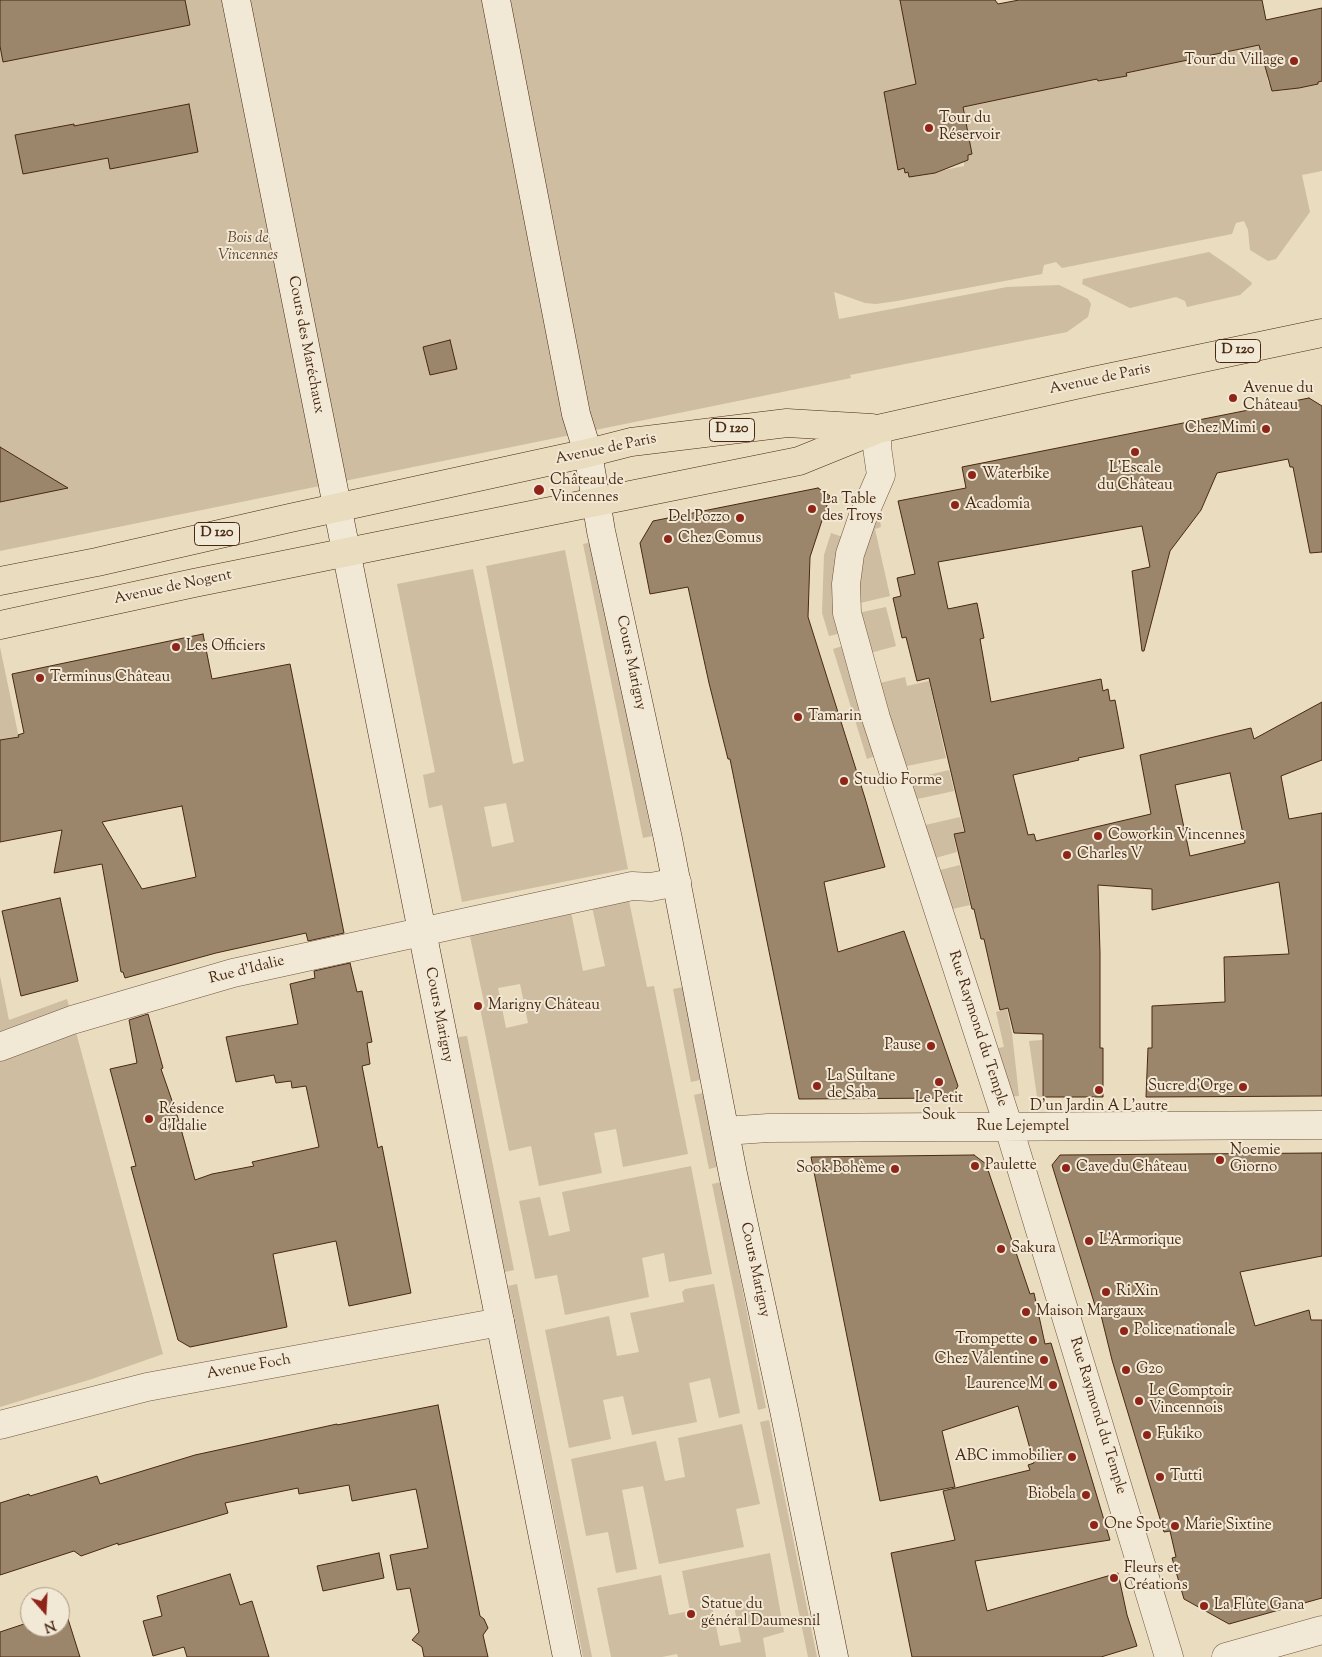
<!DOCTYPE html>
<html>
<head>
<meta charset="utf-8">
<style>
  body { margin:0 }
  #map { position:relative; width:1322px; height:1657px; overflow:hidden; background:#e9dcbf; font-family:"Sorts Mill Goudy",serif }
  canvas { display:block }
  .north { position:absolute; left:20px; top:1587px; width:50px; height:50px; box-sizing:border-box; background:#f1e8d5; border:1px solid #ad9b87; border-radius:50%; rotate:161deg; font-size:14px; font-weight:700; line-height:20px; text-align:center; color:#482811 }
  .north::after { content:''; display:block; margin:auto; width:18px; height:22px; background:#8f2418; clip-path:polygon(50% 0,100% 100%,50% 72%,0 100%) }
</style>
</head>
<body>
<div id="map">
<canvas width="1322" height="1657"></canvas>
<div class="north">N</div>
</div>
<script>
const ctx = document.querySelector('canvas').getContext('2d');
ctx.lineJoin = 'round';
function paint(path, color) {
  ctx.fillStyle = color;
  ctx.fill(path, 'evenodd');
}
function shape(rows) {
  const path = new Path2D();
  for (const r of rows) {
    path.moveTo(r[0], r[1]);
    for (let i = 2; i < r.length; i += 2) path.lineTo(r[i], r[i + 1]);
  }
  return path;
}
function trace(path, color, width, dash) {
  ctx.strokeStyle = color;
  ctx.lineWidth = width;
  ctx.lineCap = dash ? 'butt' : 'round';
  ctx.setLineDash(dash || []);
  ctx.stroke(path);
}
function write(font, color, halo, rows, align = 'center') {
  ctx.font = font + ' "Sorts Mill Goudy",serif';
  ctx.lineWidth = 4;
  ctx.setLineDash([]);
  ctx.textBaseline = 'middle';
  ctx.strokeStyle = halo;
  ctx.fillStyle = color;
  for (const [text, x, y, turn = 0] of rows) {
    ctx.save();
    ctx.translate(x, y);
    ctx.rotate((+turn || 0) * Math.PI / 180);
    ctx.textAlign = isNaN(turn) ? turn : align;
    if (halo) ctx.strokeText(text, 0, 0);
    ctx.fillText(text, 0, 0);
    ctx.restore();
  }
}
paint(shape([
  [0,0,900,0,918,91,899,88,892,90,885,103,886,108,892,107,896,131,891,133,899,170,904,168,905,173,908,172,910,177,964,166,964,161,968,160,968,155,972,153,962,107,1097,79,1098,81,1126,76,1126,73,1260,45,1269,77,1267,78,1269,84,1270,84,1272,91,1286,90,1287,88,1313,85,1322,81,1322,171,1302,175,1310,212,1276,259,1268,261,1250,250,1248,230,1244,221,1236,223,1232,234,1062,268,1056,262,1044,265,1042,274,897,301,876,304,865,303,834,292,839,319,1007,287,1059,285,1088,299,1091,304,1088,317,1067,332,850,375,851,378,0,551],
  [1209,252,1234,269,1251,282,1252,284,1240,295,1187,307,1185,301,1176,297,1130,308,1082,284,1083,279],
  [878,508,881,527,875,529,890,596,856,604,857,569],
  [831,533,843,537,842,633,829,636,822,613,824,555],
  [592,542,652,836,643,838,583,544],
  [565,550,628,869,462,902,442,805,429,808,423,775,435,772,397,584,473,569,513,764,524,761,486,566],
  [506,803,514,842,492,847,484,807],
  [886,607,896,646,870,653,858,613],
  [846,645,880,754,867,759,833,649],
  [0,647,35,815,0,841],
  [905,677,907,686,929,681,946,758,902,767,880,683],
  [949,770,954,791,913,800,907,780],
  [960,817,964,832,953,834,957,852,932,859,921,826],
  [960,865,970,905,948,910,936,871],
  [616,897,629,901,647,987,654,986,688,1154,623,1167,616,1129,594,1133,602,1173,539,1186,531,1146,509,1151,480,1008,485,1007,468,927,570,907,583,971,605,966,591,902],
  [520,984,528,1023,506,1028,498,988],
  [0,976,9,1020,67,999,163,1354,92,1379,0,1407],
  [683,987,700,1080,691,1082,673,989],
  [1007,1009,1012,1033,1019,1096,1007,1097,992,1049,1004,1047,996,1012],
  [467,1036,514,1270,505,1272,458,1037],
  [1042,1040,1042,1097,1037,1097,1029,1041],
  [703,1093,717,1167,709,1169,694,1095],
  [691,1166,712,1274,669,1282,664,1253,642,1258,649,1297,565,1315,557,1275,535,1279,519,1201,540,1197,549,1236,570,1231,562,1192],
  [721,1182,766,1408,758,1410,712,1184],
  [517,1284,592,1657,583,1657,508,1286],
  [714,1284,740,1413,719,1418,710,1378,689,1383,697,1422,632,1435,623,1396,603,1400,611,1439,569,1448,545,1330,609,1316,617,1356,639,1352,630,1313,684,1302,682,1292,685,1289],
  [769,1420,817,1657,808,1657,760,1422],
  [742,1424,760,1504,736,1509,744,1547,659,1564,643,1486,622,1490,637,1569,616,1573,608,1532,586,1536,571,1459,656,1441,665,1481,685,1477,678,1438],
  [770,1553,784,1632,763,1638,766,1657,678,1657,677,1654,662,1657,611,1657,597,1588,661,1575,669,1615,690,1611,682,1571],
  [733,1601,741,1642,720,1646,712,1606]
]), '#cebda1');
const building = shape([
  [0,0,185,0,190,25,3,62,0,46,0,0],
  [900,0,995,0,998,4,1019,0,1262,0,1266,20,1322,8,1322,81,1318,82,1318,84,1299,88,1272,91,1259,45,1126,73,1127,76,1098,81,1097,79,963,107,972,154,968,155,968,160,935,173,909,177,908,172,905,173,904,168,898,170,884,92,916,84,900,0],
  [189,104,198,152,110,169,108,158,23,174,15,135,74,124,74,126,189,104],
  [450,340,457,369,430,375,423,347,450,340],
  [1309,398,1322,406,1322,552,1310,553,1293,467,1290,467,1288,459,1217,473,1201,510,1170,551,1144,651,1142,651,1132,571,1150,567,1142,526,938,562,948,609,977,603,984,638,980,639,991,702,1101,679,1103,691,1108,689,1110,701,1115,700,1124,748,1078,758,1079,760,1013,775,1028,835,1034,834,1036,841,1151,814,1140,755,1251,728,1254,739,1322,702,1322,760,1281,776,1289,819,1322,813,1322,1096,1146,1097,1148,1048,1152,1048,1152,1006,1225,1002,1224,957,1289,954,1279,882,1152,910,1152,889,1098,885,1100,953,1100,1048,1103,1048,1103,1097,1043,1097,1043,1034,1014,1033,1008,1008,1000,1010,984,939,981,939,974,909,972,909,954,834,965,832,929,678,917,681,906,637,902,638,893,598,901,596,897,578,915,574,898,501,966,488,962,467,1309,398],
  [1230,773,1245,843,1190,856,1175,785,1230,773],
  [0,447,68,488,0,502,0,447],
  [818,488,830,496,810,557,808,617,865,798,885,867,824,882,838,952,904,931,958,1086,951,1098,799,1099,730,759,728,759,709,683,688,587,650,594,640,543,653,521,818,488],
  [203,634,212,679,290,664,344,933,308,941,306,933,216,953,125,978,123,972,121,972,102,864,54,873,62,830,0,842,0,740,19,737,18,735,24,733,12,674,203,634],
  [182,806,196,877,142,889,102,822,182,806],
  [60,898,78,981,21,996,2,911,60,898],
  [350,963,357,992,362,991,372,1042,367,1043,370,1064,362,1066,378,1148,382,1146,411,1293,349,1306,336,1241,273,1254,287,1327,190,1347,178,1340,131,1167,136,1166,110,1069,137,1063,129,1020,148,1014,163,1068,161,1069,178,1118,195,1180,212,1174,254,1166,252,1162,319,1147,306,1086,292,1088,291,1081,276,1083,274,1075,236,1082,226,1037,298,1024,290,984,315,978,314,971,350,963],
  [1322,1153,1322,1256,1240,1272,1255,1326,1309,1310,1311,1320,1322,1320,1322,1598,1229,1624,1184,1599,1172,1558,1176,1557,1170,1531,1164,1532,1112,1360,1100,1311,1097,1312,1052,1165,1060,1155,1322,1153],
  [974,1155,986,1164,1030,1294,1034,1293,1045,1344,1051,1343,1110,1540,975,1561,987,1611,1118,1573,1127,1615,1137,1646,1101,1657,912,1657,891,1553,955,1540,943,1491,1030,1470,1028,1465,1034,1463,1018,1406,942,1431,955,1487,880,1501,811,1157,974,1155],
  [438,1405,480,1616,484,1619,488,1628,483,1635,488,1657,424,1657,422,1647,412,1640,419,1632,410,1588,397,1590,390,1555,428,1548,416,1489,352,1501,349,1485,299,1494,298,1488,225,1503,228,1513,118,1545,118,1543,81,1556,74,1551,0,1575,0,1503,29,1494,30,1496,97,1476,100,1484,195,1455,337,1424,337,1425,438,1405],
  [379,1553,384,1578,323,1591,317,1566,379,1553],
  [230,1574,240,1605,252,1601,269,1657,187,1657,184,1647,153,1656,143,1621,162,1616,157,1596,230,1574],
  [68,1619,80,1657,0,1657,0,1632,30,1622,30,1632,44,1627,60,1627,60,1621,68,1619]
]);
paint(building, '#9c866b');
trace(building, '#482811', 1);
const street = shape([
  [878,429,877,447,881,475,862,519,850,554,846,584,847,613,876,718,1009,1128,1169,1657],
  [0,1047,72,1020,233,973,632,886,651,887,677,882],
  [725,1131,768,1128,1322,1125],
  [0,1425,147,1387,500,1322],
  [1226,1657,1322,1630]
]);
const secondary = shape([
  [236,0,567,1657],
  [496,0,576,414,588,453,601,531,668,839,733,1174,784,1410,834,1657]
]);
const primary = shape([
  [0,581,97,562,290,518,588,453,631,442,787,423,872,428],
  [0,625,194,583,799,461,878,429,1093,381,1322,333]
]);
trace(street, '#70553c', 29);
trace(secondary, '#482811', 29);
trace(primary, '#482811', 29);
trace(street, '#f1e8d5', 28);
trace(secondary, '#f1e8d5', 28);
trace(primary, '#e9dcbf', 28);
for (const [x, y, r, color] of [
  [1294,61,5,"#8f2418"],
  [929,128,5,"#8f2418"],
  [1233,398,5,"#8f2418"],
  [1266,429,5,"#8f2418"],
  [1135,452,5,"#8f2418"],
  [972,475,5,"#8f2418"],
  [539,490,6,"#8f2418"],
  [955,505,5,"#8f2418"],
  [812,509,5,"#8f2418"],
  [740,518,5,"#8f2418"],
  [668,539,5,"#8f2418"],
  [176,647,5,"#8f2418"],
  [40,678,5,"#8f2418"],
  [798,717,5,"#8f2418"],
  [844,781,5,"#8f2418"],
  [1098,836,5,"#8f2418"],
  [1067,855,5,"#8f2418"],
  [478,1006,5,"#8f2418"],
  [931,1046,5,"#8f2418"],
  [939,1082,5,"#8f2418"],
  [817,1086,5,"#8f2418"],
  [1243,1087,5,"#8f2418"],
  [1099,1090,5,"#8f2418"],
  [149,1119,5,"#8f2418"],
  [1220,1160,5,"#8f2418"],
  [975,1166,5,"#8f2418"],
  [1066,1168,5,"#8f2418"],
  [895,1169,5,"#8f2418"],
  [1089,1241,5,"#8f2418"],
  [1001,1249,5,"#8f2418"],
  [1106,1292,5,"#8f2418"],
  [1026,1312,5,"#8f2418"],
  [1124,1331,5,"#8f2418"],
  [1033,1340,5,"#8f2418"],
  [1044,1360,5,"#8f2418"],
  [1126,1370,5,"#8f2418"],
  [1053,1385,5,"#8f2418"],
  [1139,1401,5,"#8f2418"],
  [1147,1435,5,"#8f2418"],
  [1072,1457,5,"#8f2418"],
  [1160,1477,5,"#8f2418"],
  [1086,1495,5,"#8f2418"],
  [1094,1525,5,"#8f2418"],
  [1175,1526,5,"#8f2418"],
  [1114,1578,5,"#8f2418"],
  [1204,1606,5,"#8f2418"],
  [691,1614,5,"#8f2418"]
]) {
  const dot = new Path2D();
  dot.arc(x, y, r, 0, 2 * Math.PI);
  ctx.fillStyle = color;
  ctx.fill(dot);
  trace(dot, '#f1e8d5', 2);
}
for (const [x, y, w] of [
  [1238,351,45],
  [732,430,45],
  [217,534,45]
]) {
  const box = new Path2D();
  box.roundRect(x - w / 2, y - 11.5, w, 23, 4);
  ctx.fillStyle = '#f1e8d5';
  ctx.fill(box);
  trace(box, '#482811', 1);
}
write('bold 14px', '#482811', null, [
  ["D 120",1238,351],
  ["D 120",732,430],
  ["D 120",217,534]
]);
write('15px', '#482811', '#f1e8d5', [
  ["Tour du Village",1284,61,"right"],
  ["Tour du",939,119],
  ["Réservoir",939,136],
  ["Avenue du",1243,389],
  ["Château",1243,406],
  ["Chez Mimi",1256,429,"right"],
  ["L'Escale",1135,469,"center"],
  ["du Château",1135,486,"center"],
  ["Waterbike",982,475],
  ["Château de",550,481],
  ["Vincennes",550,498],
  ["La Table",822,500],
  ["des Troys",822,517],
  ["Acadomia",965,505],
  ["Del Pozzo",730,518,"right"],
  ["Chez Comus",678,539],
  ["Les Officiers",186,647],
  ["Terminus Château",50,678],
  ["Tamarin",808,717],
  ["Studio Forme",854,781],
  ["Coworkin Vincennes",1108,836],
  ["Charles V",1077,855],
  ["Marigny Château",488,1006],
  ["Pause",921,1046,"right"],
  ["La Sultane",827,1077],
  ["de Saba",827,1094],
  ["Sucre d'Orge",1233,1087,"right"],
  ["Le Petit",939,1099,"center"],
  ["Souk",939,1116,"center"],
  ["D'un Jardin A L'autre",1099,1107,"center"],
  ["Résidence",159,1110],
  ["d'Idalie",159,1127],
  ["Noemie",1230,1151],
  ["Giorno",1230,1168],
  ["Paulette",985,1166],
  ["Cave du Château",1076,1168],
  ["Sook Bohème",885,1169,"right"],
  ["L'Armorique",1099,1241],
  ["Sakura",1011,1249],
  ["Ri Xin",1116,1292],
  ["Maison Margaux",1036,1312],
  ["Police nationale",1134,1331],
  ["Trompette",1023,1340,"right"],
  ["Chez Valentine",1034,1360,"right"],
  ["G20",1136,1370],
  ["Laurence M",1043,1385,"right"],
  ["Le Comptoir",1149,1392],
  ["Vincennois",1149,1409],
  ["Fukiko",1157,1435],
  ["ABC immobilier",1062,1457,"right"],
  ["Tutti",1170,1477],
  ["Biobela",1076,1495,"right"],
  ["One Spot",1104,1525],
  ["Marie Sixtine",1185,1526],
  ["Fleurs et",1124,1569],
  ["Créations",1124,1586],
  ["Statue du",701,1605],
  ["général Daumesnil",701,1622],
  ["La Flûte Gana",1214,1606]
], 'left');
write('italic 15px', '#63462e', '#f1e8d5', [
  ["Bois de",248,239],
  ["Vincennes",248,256]
]);
write('15px', '#482811', '#f1e8d5', [
  ["Cours des Maréchaux",305,345,79],
  ["Avenue de Paris",1100,380,-12],
  ["Avenue de Paris",606,450,-12],
  ["Avenue de Nogent",173,588,-12],
  ["Cours Marigny",630,663,78],
  ["Rue d'Idalie",247,971,-14],
  ["Cours Marigny",438,1015,79],
  ["Rue Raymond du Temple",977,1029,72],
  ["Rue Lejemptel",1023,1127],
  ["Cours Marigny",754,1270,78],
  ["Avenue Foch",249,1368,-10],
  ["Rue Raymond du Temple",1097,1416,73]
]);
</script>
</body>
</html>
